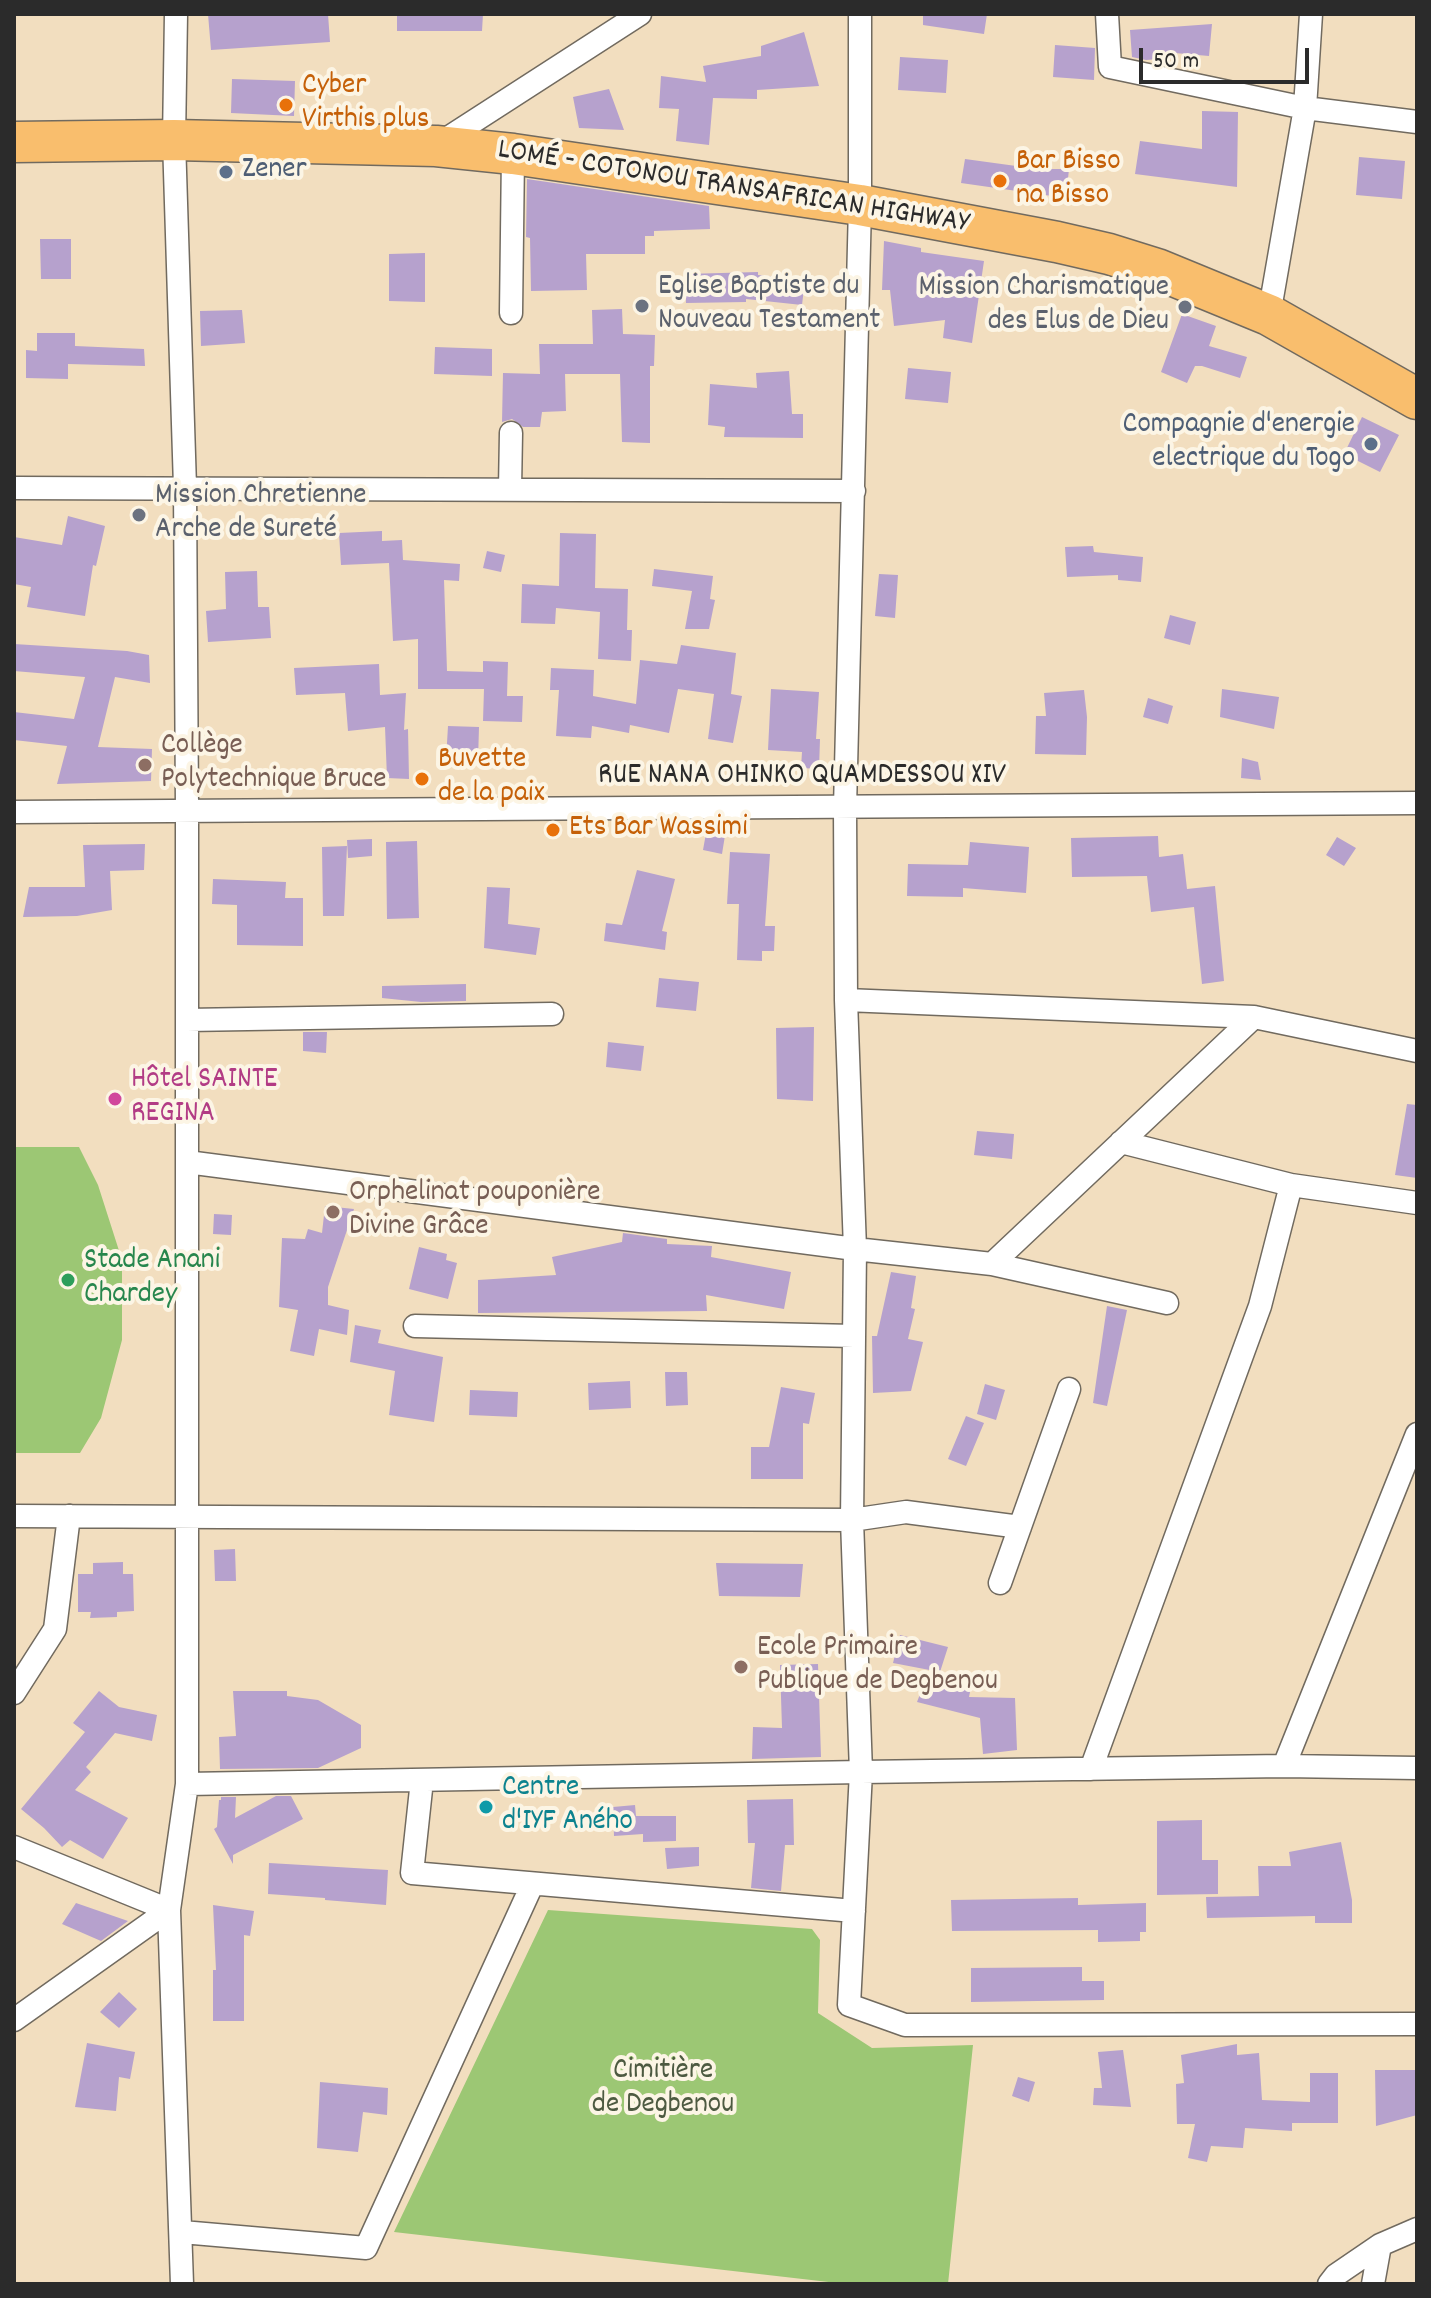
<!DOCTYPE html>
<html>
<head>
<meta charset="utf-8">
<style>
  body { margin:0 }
  #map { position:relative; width:1431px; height:2298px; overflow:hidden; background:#f2debf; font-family:Dekko,sans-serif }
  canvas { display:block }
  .frame { position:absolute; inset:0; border:16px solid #2b2b2b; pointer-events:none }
  .scale { position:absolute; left:1139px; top:48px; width:170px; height:36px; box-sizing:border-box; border:4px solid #2b2b2b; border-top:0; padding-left:10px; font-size:24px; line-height:28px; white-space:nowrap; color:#2b2b2b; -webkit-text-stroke:6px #fcf5e5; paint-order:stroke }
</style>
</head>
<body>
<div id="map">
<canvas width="1431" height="2298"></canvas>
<div class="frame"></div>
<div class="scale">50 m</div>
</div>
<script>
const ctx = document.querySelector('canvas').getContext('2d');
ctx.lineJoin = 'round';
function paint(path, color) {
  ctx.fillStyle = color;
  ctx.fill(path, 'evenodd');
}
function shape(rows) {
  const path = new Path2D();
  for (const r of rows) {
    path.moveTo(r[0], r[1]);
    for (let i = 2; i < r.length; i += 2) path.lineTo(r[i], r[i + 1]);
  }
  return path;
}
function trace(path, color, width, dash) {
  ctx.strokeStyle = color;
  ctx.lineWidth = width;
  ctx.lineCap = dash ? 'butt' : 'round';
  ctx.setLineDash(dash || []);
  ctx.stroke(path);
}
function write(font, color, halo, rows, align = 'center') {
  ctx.font = font + ' Dekko,sans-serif';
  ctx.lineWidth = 8;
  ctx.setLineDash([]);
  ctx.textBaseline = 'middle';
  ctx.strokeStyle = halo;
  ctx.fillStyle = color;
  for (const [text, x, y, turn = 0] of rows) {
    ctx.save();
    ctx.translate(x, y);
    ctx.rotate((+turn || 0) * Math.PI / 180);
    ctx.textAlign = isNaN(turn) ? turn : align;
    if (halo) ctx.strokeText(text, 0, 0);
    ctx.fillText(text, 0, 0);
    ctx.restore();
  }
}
paint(shape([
  [14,1147,79,1147,98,1185,122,1260,122,1340,101,1418,80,1453,14,1453],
  [548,1910,812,1929,820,1940,818,2013,872,2048,973,2045,948,2284,846,2284,394,2232]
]), '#9cc774');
paint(shape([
  [208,14,328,14,330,42,211,50],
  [397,14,483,14,482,31,397,31],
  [923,14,987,14,984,34,923,25],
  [1212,24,1209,56,1175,53,1175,58,1146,60,1132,57,1130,30],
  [804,32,819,86,757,90,757,99,713,98,709,145,676,141,679,109,659,108,661,76,706,82,703,66,761,56,761,46],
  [1055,45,1095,48,1094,80,1053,77],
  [900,57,948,60,946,93,898,90],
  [232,79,295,81,294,116,231,113],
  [609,89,624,130,579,128,573,97],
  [1202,111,1238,112,1237,187,1135,174,1140,141,1202,149],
  [1359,157,1405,161,1402,199,1356,195],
  [965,159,1038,169,1069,169,1066,198,961,183],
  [527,179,709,206,710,229,654,231,654,236,645,236,645,254,586,254,587,290,531,291,530,238,526,237],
  [40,239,71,239,71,279,41,279],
  [884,241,921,248,921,252,984,261,972,343,943,338,945,320,894,326,890,290,882,290],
  [425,253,425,302,389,301,389,254],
  [758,272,758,275,805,280,802,305,746,299,746,302,686,303,685,274],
  [622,309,623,334,655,335,654,366,650,366,650,443,622,442,620,374,565,374,566,411,542,412,540,427,523,427,512,419,502,422,503,373,540,374,539,344,593,344,592,310],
  [242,310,245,343,201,346,200,311],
  [1182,314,1216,326,1209,346,1247,357,1240,378,1202,366,1195,366,1187,383,1161,372],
  [37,333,75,333,75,346,144,349,145,366,68,364,68,379,26,378,26,350,37,351],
  [435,347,492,349,492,376,434,374],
  [908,368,951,372,948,403,905,399],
  [789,371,792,414,803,414,803,438,724,437,725,427,708,425,710,384,757,388,756,373],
  [1362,417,1399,435,1380,472,1344,454],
  [68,516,105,526,96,566,93,565,85,616,27,607,31,587,14,584,14,537,62,545],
  [382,531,382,541,402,540,403,560,460,564,459,581,444,580,447,671,483,672,483,661,508,662,507,696,523,696,522,722,483,721,484,689,418,689,418,639,393,641,389,563,341,565,339,533],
  [560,533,596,534,595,588,628,589,627,630,632,630,631,661,598,659,600,612,556,608,555,624,521,623,522,584,559,586],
  [1093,546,1094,552,1143,557,1141,582,1118,580,1118,575,1067,577,1065,547],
  [487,551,505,555,501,572,483,568],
  [654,569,713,576,710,599,715,600,709,629,685,629,692,591,652,586],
  [257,571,258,607,269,607,271,638,208,642,206,611,226,609,225,572],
  [879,574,898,575,895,618,875,616],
  [1170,615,1196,622,1190,645,1164,638],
  [14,644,127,651,149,655,150,683,115,677,98,747,152,749,151,781,57,784,67,746,14,740,14,712,74,719,85,677,14,671],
  [681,645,736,653,731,694,742,696,733,743,708,739,714,694,678,689,669,733,630,725,629,733,592,726,591,738,556,736,559,690,550,690,551,668,594,670,593,696,636,704,640,660,677,664],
  [379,664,380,695,406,693,404,730,408,729,409,779,387,778,385,727,348,731,345,693,296,695,294,668],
  [771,689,819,692,816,739,820,739,819,769,801,768,802,752,768,750],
  [1222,689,1279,697,1274,729,1220,717],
  [1084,690,1087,717,1086,755,1035,754,1036,716,1046,716,1044,693],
  [1148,698,1173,706,1168,724,1143,717],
  [448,726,479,727,478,761,446,760],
  [1242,758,1258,762,1261,780,1241,778],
  [708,822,727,823,722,854,703,850],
  [1158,836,1159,857,1183,854,1187,889,1215,886,1224,981,1202,984,1194,907,1151,912,1147,876,1072,877,1071,838],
  [1337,837,1356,848,1344,866,1326,855],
  [372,839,372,856,348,858,347,840],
  [417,841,419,918,387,919,386,842],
  [970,842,1029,847,1026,893,963,888,963,897,907,896,908,864,968,865],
  [145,844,144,870,110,871,112,910,77,916,23,917,29,887,85,887,83,845],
  [347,846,344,916,323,916,322,847],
  [730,852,770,854,765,926,775,926,774,951,762,951,762,961,737,960,739,904,727,904],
  [637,870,675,879,662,931,667,932,665,950,604,941,606,923,622,925],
  [213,879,286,882,285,898,303,898,303,946,237,945,237,905,212,904],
  [487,887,510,888,508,924,540,928,536,955,484,948],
  [659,978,699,982,696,1011,656,1007],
  [466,984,466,1001,421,1002,382,998,382,986],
  [814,1027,813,1101,777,1099,776,1028],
  [303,1032,327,1032,326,1053,303,1051],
  [608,1042,644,1046,641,1071,606,1067],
  [1407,1104,1417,1105,1417,1178,1395,1175],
  [977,1131,1014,1134,1012,1159,974,1155],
  [325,1206,354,1209,328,1287,328,1305,349,1310,347,1335,319,1329,314,1356,290,1351,298,1310,279,1307,282,1238,305,1239,308,1229,322,1233],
  [214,1214,232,1215,231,1235,213,1234],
  [623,1233,667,1239,667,1244,712,1246,711,1257,791,1272,784,1309,706,1295,707,1311,478,1313,478,1280,556,1275,552,1257,622,1242],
  [419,1247,447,1254,446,1260,457,1263,448,1299,409,1289],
  [891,1272,916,1276,911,1308,915,1309,908,1339,923,1342,911,1391,873,1393,872,1336,877,1336],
  [1107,1306,1127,1310,1107,1406,1093,1403],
  [355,1325,381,1330,378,1343,443,1357,434,1422,389,1415,395,1371,350,1362],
  [665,1372,687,1372,688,1405,666,1406],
  [630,1381,631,1408,589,1410,588,1383],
  [985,1384,1005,1390,996,1420,977,1414],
  [781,1387,815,1393,809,1424,803,1423,803,1479,751,1479,751,1447,769,1447],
  [470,1390,518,1392,517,1417,469,1415],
  [966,1416,984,1423,966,1466,948,1459],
  [235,1549,236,1581,215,1581,214,1550],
  [123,1562,123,1574,133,1574,134,1611,117,1612,117,1617,90,1618,91,1612,78,1612,78,1574,93,1574,93,1563],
  [716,1563,803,1564,800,1597,719,1596],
  [900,1635,948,1647,940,1672,893,1663],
  [818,1664,821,1757,752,1759,753,1727,782,1728,780,1665],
  [927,1676,971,1687,969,1697,1015,1698,1017,1750,983,1754,980,1718,917,1702],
  [99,1691,119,1707,157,1715,152,1741,115,1733,86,1767,91,1772,75,1790,128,1818,103,1859,70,1840,62,1847,44,1828,21,1809,85,1732,73,1723],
  [233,1691,287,1691,287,1696,318,1700,361,1725,361,1748,318,1768,220,1769,219,1737,236,1736],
  [276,1796,291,1796,303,1819,233,1855,233,1864,214,1829,217,1827,219,1800,221,1800,221,1797,236,1797,235,1818],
  [793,1799,794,1845,785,1845,781,1891,751,1888,755,1843,748,1843,747,1800],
  [635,1805,636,1816,676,1816,676,1841,643,1842,643,1834,614,1836,613,1807],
  [1202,1820,1202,1860,1218,1860,1218,1894,1157,1895,1157,1821],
  [1341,1842,1352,1900,1352,1923,1315,1923,1315,1916,1207,1918,1206,1897,1259,1896,1258,1866,1291,1866,1289,1852],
  [699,1847,699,1866,667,1869,665,1848],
  [269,1863,388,1870,386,1905,325,1900,325,1898,268,1894],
  [1078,1898,1078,1905,1146,1903,1146,1932,1140,1932,1140,1941,1098,1942,1098,1930,952,1931,951,1900],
  [76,1903,128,1921,101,1941,62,1924],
  [213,1905,254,1911,250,1936,244,1935,244,2021,213,2021,213,1970,216,1970],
  [1082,1967,1082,1981,1104,1981,1104,2000,971,2002,971,1968],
  [119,1992,137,2009,119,2028,100,2012],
  [87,2043,135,2052,130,2079,119,2077,116,2111,75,2107],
  [1237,2044,1237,2055,1259,2053,1262,2100,1310,2102,1310,2073,1338,2073,1338,2123,1292,2123,1292,2131,1245,2128,1243,2148,1211,2146,1207,2162,1188,2158,1195,2124,1177,2124,1176,2084,1184,2083,1181,2055],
  [1123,2050,1131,2107,1093,2105,1094,2088,1102,2088,1098,2052],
  [1375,2070,1415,2070,1417,2115,1376,2126],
  [1018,2077,1035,2082,1029,2102,1012,2096],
  [320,2082,388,2088,387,2115,363,2112,358,2152,317,2148]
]), '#b6a1cd');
const street = shape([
  [176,14,174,140,185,487,187,810,187,1784,169,1910,182,2284],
  [860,14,860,205,845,808,846,1000,855,1249,852,1520,861,1772,849,2005,905,2025,1417,2024],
  [1107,14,1110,67,1305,108,1417,122],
  [437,145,640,14],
  [511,313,513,154],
  [1269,315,1305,108,1311,14],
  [14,488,854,491],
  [510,489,511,433],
  [14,812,1417,803],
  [846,1000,1254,1017],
  [187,1020,552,1014],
  [1121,1142,1291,1185,1417,1203],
  [187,1162,855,1249,992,1264,1167,1303],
  [992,1264,1254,1017,1417,1051],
  [415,1326,854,1336],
  [14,1516,852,1520,906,1512,1020,1527],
  [1000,1583,1069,1389],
  [14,1693,55,1629,69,1516],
  [1284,1766,1417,1434],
  [1091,1769,1260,1306,1291,1185],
  [422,1780,412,1873,854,1911],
  [187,1784,861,1772,1284,1766,1417,1768],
  [14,1847,169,1910],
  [14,2020,169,1910],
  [182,2232,366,2248,532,1885],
  [1329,2284,1336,2275,1380,2245,1417,2229],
  [1373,2284,1380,2245]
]);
const highway = shape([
  [14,142,174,140,436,146,513,154,860,205,1057,242,1109,254,1157,269,1269,315,1417,399]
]);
trace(street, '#716a5f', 25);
trace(highway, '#716a5f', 43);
trace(street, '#fff', 22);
trace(highway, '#f9be6d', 40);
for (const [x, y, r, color] of [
  [286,105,8,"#e8710a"],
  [226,172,8,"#5c6f8a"],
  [1000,181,8,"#e8710a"],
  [642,306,8,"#6b7280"],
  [1185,307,8,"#6b7280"],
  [1371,444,8,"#5c6f8a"],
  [139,515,8,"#6b7280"],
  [145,765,8,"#8d6e63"],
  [422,779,8,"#e8710a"],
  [553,830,8,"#e8710a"],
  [115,1099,8,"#d1479c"],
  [333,1212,8,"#8d6e63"],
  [68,1280,8,"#2e9e5b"],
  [741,1667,8,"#8d6e63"],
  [486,1807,8,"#0f9aa8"]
]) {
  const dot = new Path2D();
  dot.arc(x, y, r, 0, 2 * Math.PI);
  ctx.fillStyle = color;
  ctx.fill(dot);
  trace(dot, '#fcf5e5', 3);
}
write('30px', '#c56008', '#fcf5e5', [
  ["Cyber",302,88],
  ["Virthis plus",302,122],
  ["Bar Bisso",1016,164],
  ["na Bisso",1016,198],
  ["Buvette",438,762],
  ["de la paix",438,796],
  ["Ets Bar Wassimi",569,830]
], 'left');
write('30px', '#4e5e75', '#fcf5e5', [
  ["Zener",242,172],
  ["Compagnie d'energie",1355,427,"right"],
  ["electrique du Togo",1355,461,"right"]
], 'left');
write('30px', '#2b2b2b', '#fcf5e5', [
  ["LOMÉ - COTONOU TRANSAFRICAN HIGHWAY",733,189,9],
  ["RUE NANA OHINKO QUAMDESSOU XIV",802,778]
]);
write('30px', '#5b616d', '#fcf5e5', [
  ["Eglise Baptiste du",658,289],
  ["Nouveau Testament",658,323],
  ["Mission Charismatique",1169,290,"right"],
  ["des Elus de Dieu",1169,324,"right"],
  ["Mission Chretienne",155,498],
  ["Arche de Sureté",155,532]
], 'left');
write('30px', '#785e54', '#fcf5e5', [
  ["Collège",161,748],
  ["Polytechnique Bruce",161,782],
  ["Orphelinat pouponière",349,1195],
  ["Divine Grâce",349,1229],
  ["Ecole Primaire",757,1650],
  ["Publique de Degbenou",757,1684]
], 'left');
write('30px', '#b23c85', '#fcf5e5', [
  ["Hôtel SAINTE",131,1082],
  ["REGINA",131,1116]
], 'left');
write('30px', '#27864d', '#fcf5e5', [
  ["Stade Anani",84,1263],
  ["Chardey",84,1297]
], 'left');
write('30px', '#0d838f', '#fcf5e5', [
  ["Centre",502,1790],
  ["d'IYF Aného",502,1824]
], 'left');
write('30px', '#4d5a41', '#fcf5e5', [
  ["Cimitière",663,2073],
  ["de Degbenou",663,2107]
]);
</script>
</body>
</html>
